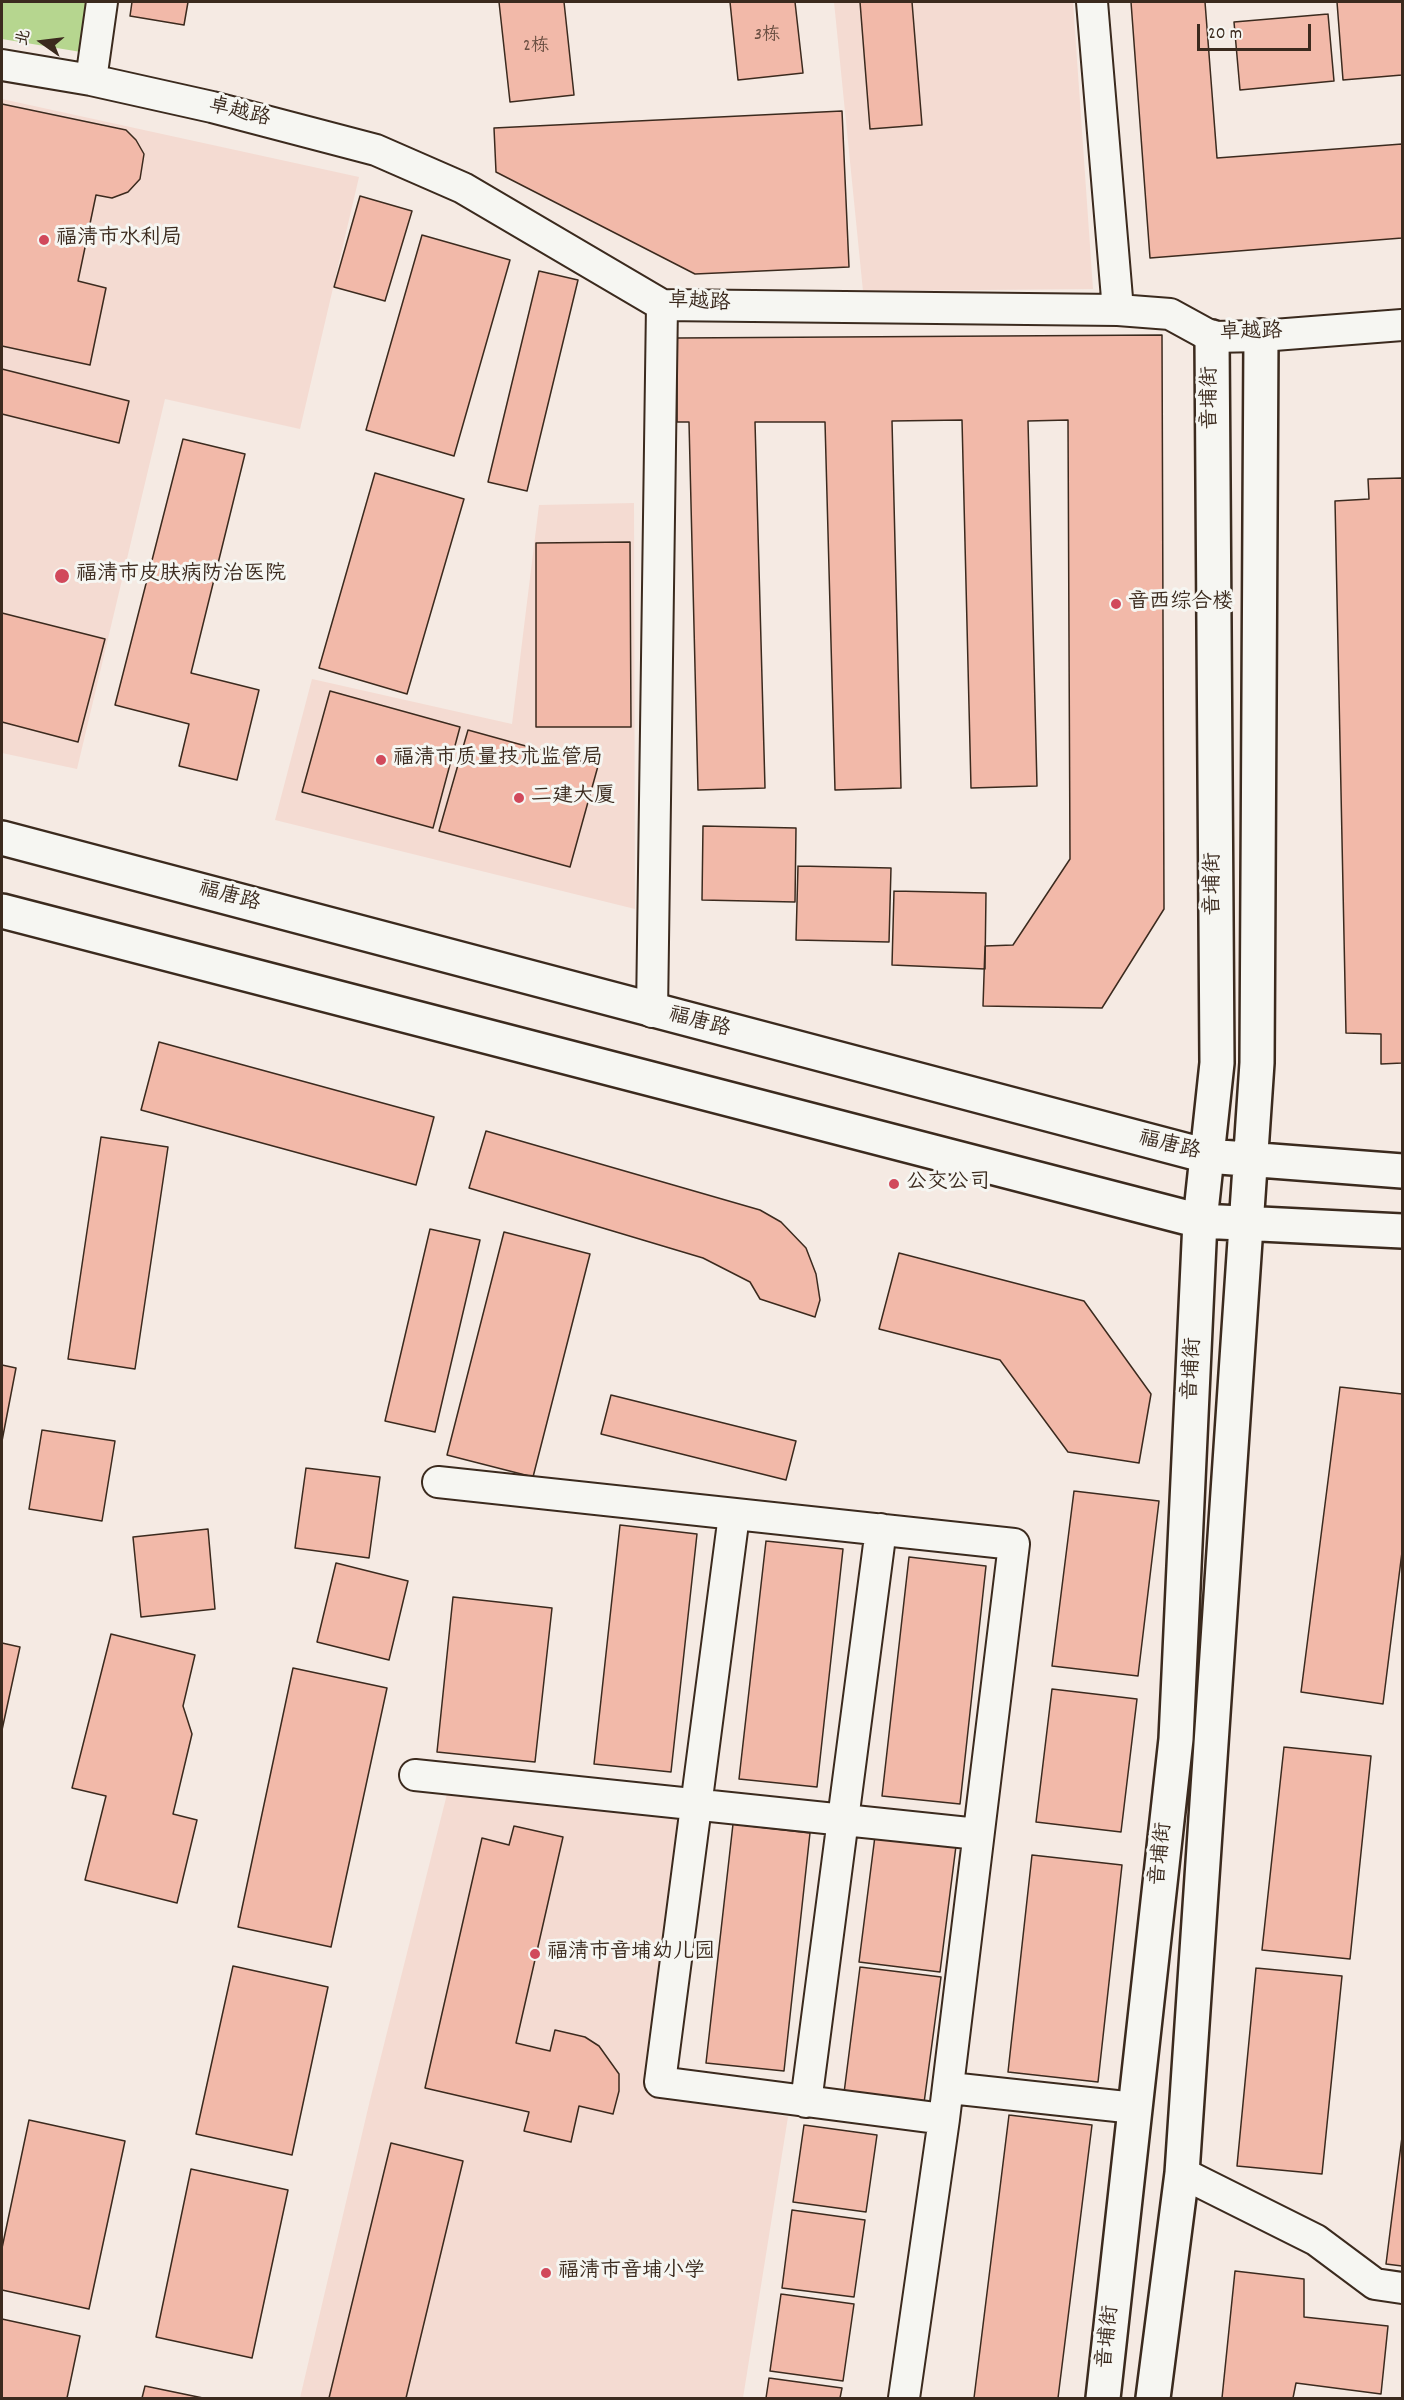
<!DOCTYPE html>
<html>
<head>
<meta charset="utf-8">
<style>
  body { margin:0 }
  #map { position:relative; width:1404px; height:2400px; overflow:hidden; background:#f5eae3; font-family:Dekko,"LXGW WenKai TC",sans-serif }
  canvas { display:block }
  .frame { position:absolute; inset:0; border:3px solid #3b2a1e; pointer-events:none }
  .north { position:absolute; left:12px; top:12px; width:60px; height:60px; -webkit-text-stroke:4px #f6f6f2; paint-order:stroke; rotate:284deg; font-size:16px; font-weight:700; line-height:24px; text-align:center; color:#3b2a1e }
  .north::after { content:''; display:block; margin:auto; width:21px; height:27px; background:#3b2a1e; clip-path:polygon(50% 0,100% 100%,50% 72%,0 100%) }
  .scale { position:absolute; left:1197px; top:24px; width:114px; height:27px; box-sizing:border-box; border:3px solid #3b2a1e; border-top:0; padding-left:8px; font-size:18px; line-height:21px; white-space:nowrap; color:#3b2a1e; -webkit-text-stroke:4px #f6f6f2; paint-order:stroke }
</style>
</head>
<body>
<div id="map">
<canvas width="1404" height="2400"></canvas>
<div class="frame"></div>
<div class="north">北</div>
<div class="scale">20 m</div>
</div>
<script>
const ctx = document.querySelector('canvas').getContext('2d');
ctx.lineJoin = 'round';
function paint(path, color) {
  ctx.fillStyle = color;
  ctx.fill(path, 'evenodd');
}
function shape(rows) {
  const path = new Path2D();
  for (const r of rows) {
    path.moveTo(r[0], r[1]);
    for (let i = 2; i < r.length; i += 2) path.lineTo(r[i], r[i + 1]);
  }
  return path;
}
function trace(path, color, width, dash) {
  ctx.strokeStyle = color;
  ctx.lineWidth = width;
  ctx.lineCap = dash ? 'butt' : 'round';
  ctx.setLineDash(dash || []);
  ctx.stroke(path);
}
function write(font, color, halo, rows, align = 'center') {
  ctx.font = font + ' Dekko,"LXGW WenKai TC",sans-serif';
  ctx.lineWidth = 6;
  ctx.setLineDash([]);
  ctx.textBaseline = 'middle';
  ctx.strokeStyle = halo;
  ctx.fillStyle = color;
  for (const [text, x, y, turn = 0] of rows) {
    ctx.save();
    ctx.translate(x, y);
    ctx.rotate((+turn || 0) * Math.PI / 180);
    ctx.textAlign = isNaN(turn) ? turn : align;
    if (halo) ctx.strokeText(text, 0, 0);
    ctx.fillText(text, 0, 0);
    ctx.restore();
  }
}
paint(shape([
  [834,2,1073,2,1093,289,863,291],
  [2,99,359,177,300,429,165,399,77,769,2,753],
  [634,503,635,909,275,820,312,679,512,724,539,505],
  [448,1790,682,1817,646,2090,788,2117,743,2398,300,2398,370,2100]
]), '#f4dbd2');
paint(shape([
  [2,2,88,2,81,52,2,39]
]), '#b6d68f');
const building = shape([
  [132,2,188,2,184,25,130,16,132,2],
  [499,2,564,2,574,95,510,102,499,2],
  [730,2,795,2,803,73,738,80,730,2],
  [860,2,912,2,922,125,870,129,860,2],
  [1131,2,1205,2,1217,158,1402,144,1402,238,1150,258,1131,2],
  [1337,2,1402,2,1402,75,1343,80,1337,2],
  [1328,14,1334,81,1240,90,1234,22,1328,14],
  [2,104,126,130,136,140,144,154,140,179,128,192,112,198,96,195,78,281,106,288,90,365,2,346,2,104],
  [842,111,849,267,695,274,496,172,494,128,842,111],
  [360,196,412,211,385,301,334,287,360,196],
  [422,235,510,260,454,456,366,430,422,235],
  [539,271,578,280,527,491,488,482,539,271],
  [1162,335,1164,909,1102,1008,983,1006,985,946,1013,945,1070,859,1068,420,1028,421,1037,786,971,788,962,420,892,421,901,788,835,790,825,422,755,422,765,788,698,790,689,422,677,422,677,338,1162,335],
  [2,369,129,401,119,443,2,414,2,369],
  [183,439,245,454,191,673,259,690,237,780,179,766,189,724,115,705,183,439],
  [375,473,464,499,407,694,319,668,375,473],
  [1402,478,1402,1063,1381,1064,1381,1034,1346,1033,1335,501,1369,499,1368,479,1402,478],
  [630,542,631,727,536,727,536,543,630,542],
  [2,613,105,639,78,742,2,722,2,613],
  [330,691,460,727,433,828,302,792,330,691],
  [468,730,598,766,570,867,439,831,468,730],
  [703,826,796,828,795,902,702,900,703,826],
  [798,866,891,868,889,942,796,940,798,866],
  [894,891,986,893,985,969,892,965,894,891],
  [159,1042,434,1117,416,1185,141,1110,159,1042],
  [486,1131,760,1210,781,1222,806,1248,816,1274,820,1300,815,1317,760,1299,750,1282,703,1258,469,1188,486,1131],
  [101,1137,168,1147,135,1369,68,1359,101,1137],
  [430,1229,480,1240,435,1432,385,1421,430,1229],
  [504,1232,590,1254,533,1477,447,1455,504,1232],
  [899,1253,1084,1301,1151,1394,1139,1463,1068,1452,1000,1360,879,1329,899,1253],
  [2,1365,16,1368,2,1441,2,1365],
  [1340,1387,1402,1394,1402,1552,1383,1704,1301,1692,1340,1387],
  [611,1395,796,1441,786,1480,601,1434,611,1395],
  [42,1430,115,1441,102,1521,29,1509,42,1430],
  [306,1468,380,1477,369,1558,295,1548,306,1468],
  [1074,1491,1159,1501,1138,1676,1052,1666,1074,1491],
  [620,1525,697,1534,671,1772,594,1764,620,1525],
  [208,1529,215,1609,141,1617,133,1537,208,1529],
  [766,1541,843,1549,817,1787,739,1779,766,1541],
  [909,1557,986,1566,960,1804,882,1796,909,1557],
  [336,1563,408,1581,389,1660,317,1642,336,1563],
  [453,1597,552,1608,535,1762,437,1752,453,1597],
  [111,1634,195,1655,183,1706,192,1734,173,1814,197,1820,177,1903,85,1880,106,1796,72,1788,111,1634],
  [2,1643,20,1647,2,1730,2,1643],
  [293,1668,387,1688,331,1947,238,1927,293,1668],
  [1052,1689,1137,1699,1121,1832,1036,1822,1052,1689],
  [1284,1747,1371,1756,1350,1959,1262,1950,1284,1747],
  [733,1824,810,1833,784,2071,706,2063,733,1824],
  [514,1826,563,1837,516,2043,550,2051,555,2030,585,2037,599,2046,619,2074,619,2091,613,2114,579,2106,571,2142,524,2131,529,2112,425,2088,482,1838,509,1845,514,1826],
  [875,1836,956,1846,940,1972,859,1962,875,1836],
  [1032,1855,1122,1865,1098,2082,1008,2072,1032,1855],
  [233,1966,328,1987,292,2155,196,2134,233,1966],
  [860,1967,941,1977,924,2103,844,2093,860,1967],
  [1256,1968,1342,1976,1322,2174,1237,2166,1256,1968],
  [1009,2115,1092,2125,1058,2398,974,2398,1009,2115],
  [29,2120,125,2141,89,2309,2,2290,2,2248,29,2120],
  [804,2125,877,2135,866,2212,793,2202,804,2125],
  [1402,2137,1402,2266,1386,2264,1402,2137],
  [391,2143,463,2161,406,2398,329,2398,391,2143],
  [191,2169,288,2190,252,2358,156,2337,191,2169],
  [792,2210,865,2220,854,2297,782,2288,792,2210],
  [1235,2271,1304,2279,1304,2317,1388,2326,1381,2394,1296,2383,1293,2398,1222,2398,1235,2271],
  [781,2294,854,2304,843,2381,770,2371,781,2294],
  [2,2319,80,2336,67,2398,2,2398,2,2319],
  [769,2378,842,2388,840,2398,766,2398,769,2378],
  [145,2386,203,2398,142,2398,145,2386]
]);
paint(building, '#f2b9a9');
trace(building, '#3b2a1e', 1.5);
const minor = shape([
  [1092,2,1118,310],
  [2,65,91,80,212,107,376,150,463,188,662,305,1118,310,1170,314,1212,337,1261,336,1402,325],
  [91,80,102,2],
  [652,1012,662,305],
  [438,1482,1014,1544,944,2119],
  [734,1515,660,2082,944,2119,904,2398],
  [415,1775,978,1834],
  [950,2088,1135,2108],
  [806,2102,881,1529],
  [1182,2173,1316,2240,1375,2284,1402,2288]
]);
const tertiary = shape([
  [2,838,1207,1156,1402,1171],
  [2,911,1200,1221,1402,1231],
  [1103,2398,1176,1739,1200,1221,1217,1063,1212,337],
  [1153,2398,1182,2173,1257,1063,1261,336]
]);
trace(minor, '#3b2a1e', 34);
trace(tertiary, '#3b2a1e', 38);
trace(minor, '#f6f6f2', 30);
trace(tertiary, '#f6f6f2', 33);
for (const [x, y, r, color] of [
  [44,240,6,"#d1495b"],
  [62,576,8,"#d1495b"],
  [1116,604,6,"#d1495b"],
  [381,760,6,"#d1495b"],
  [519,798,6,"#d1495b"],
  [894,1184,6,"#d1495b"],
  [535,1954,6,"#d1495b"],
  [546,2273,6,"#d1495b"]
]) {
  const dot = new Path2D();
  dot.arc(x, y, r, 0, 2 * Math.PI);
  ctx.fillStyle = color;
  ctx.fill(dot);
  trace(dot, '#f6f6f2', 2);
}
write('18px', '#694e41', null, [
  ["3栋",767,37],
  ["2栋",536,48]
]);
write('21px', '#3b2a1e', '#f6f6f2', [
  ["卓越路",239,114,14],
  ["卓越路",699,304,3],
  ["卓越路",1251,334,-1],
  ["音埔街",1212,398,-90],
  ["音埔街",1215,884,-90],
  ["福唐路",229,898,15],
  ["福唐路",699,1024,15],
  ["福唐路",1169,1147,14],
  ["音埔街",1194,1369,-87],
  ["音埔街",1163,1854,-84],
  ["音埔街",1110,2337,-84]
]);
write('21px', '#3b2a1e', '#f6f6f2', [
  ["福清市水利局",56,240],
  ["福清市皮肤病防治医院",76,576],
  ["音西综合楼",1128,604],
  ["福清市质量技术监管局",393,760],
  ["二建大厦",531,798],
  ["公交公司",906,1184],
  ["福清市音埔幼儿园",547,1954],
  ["福清市音埔小学",558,2273]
], 'left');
</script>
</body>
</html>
